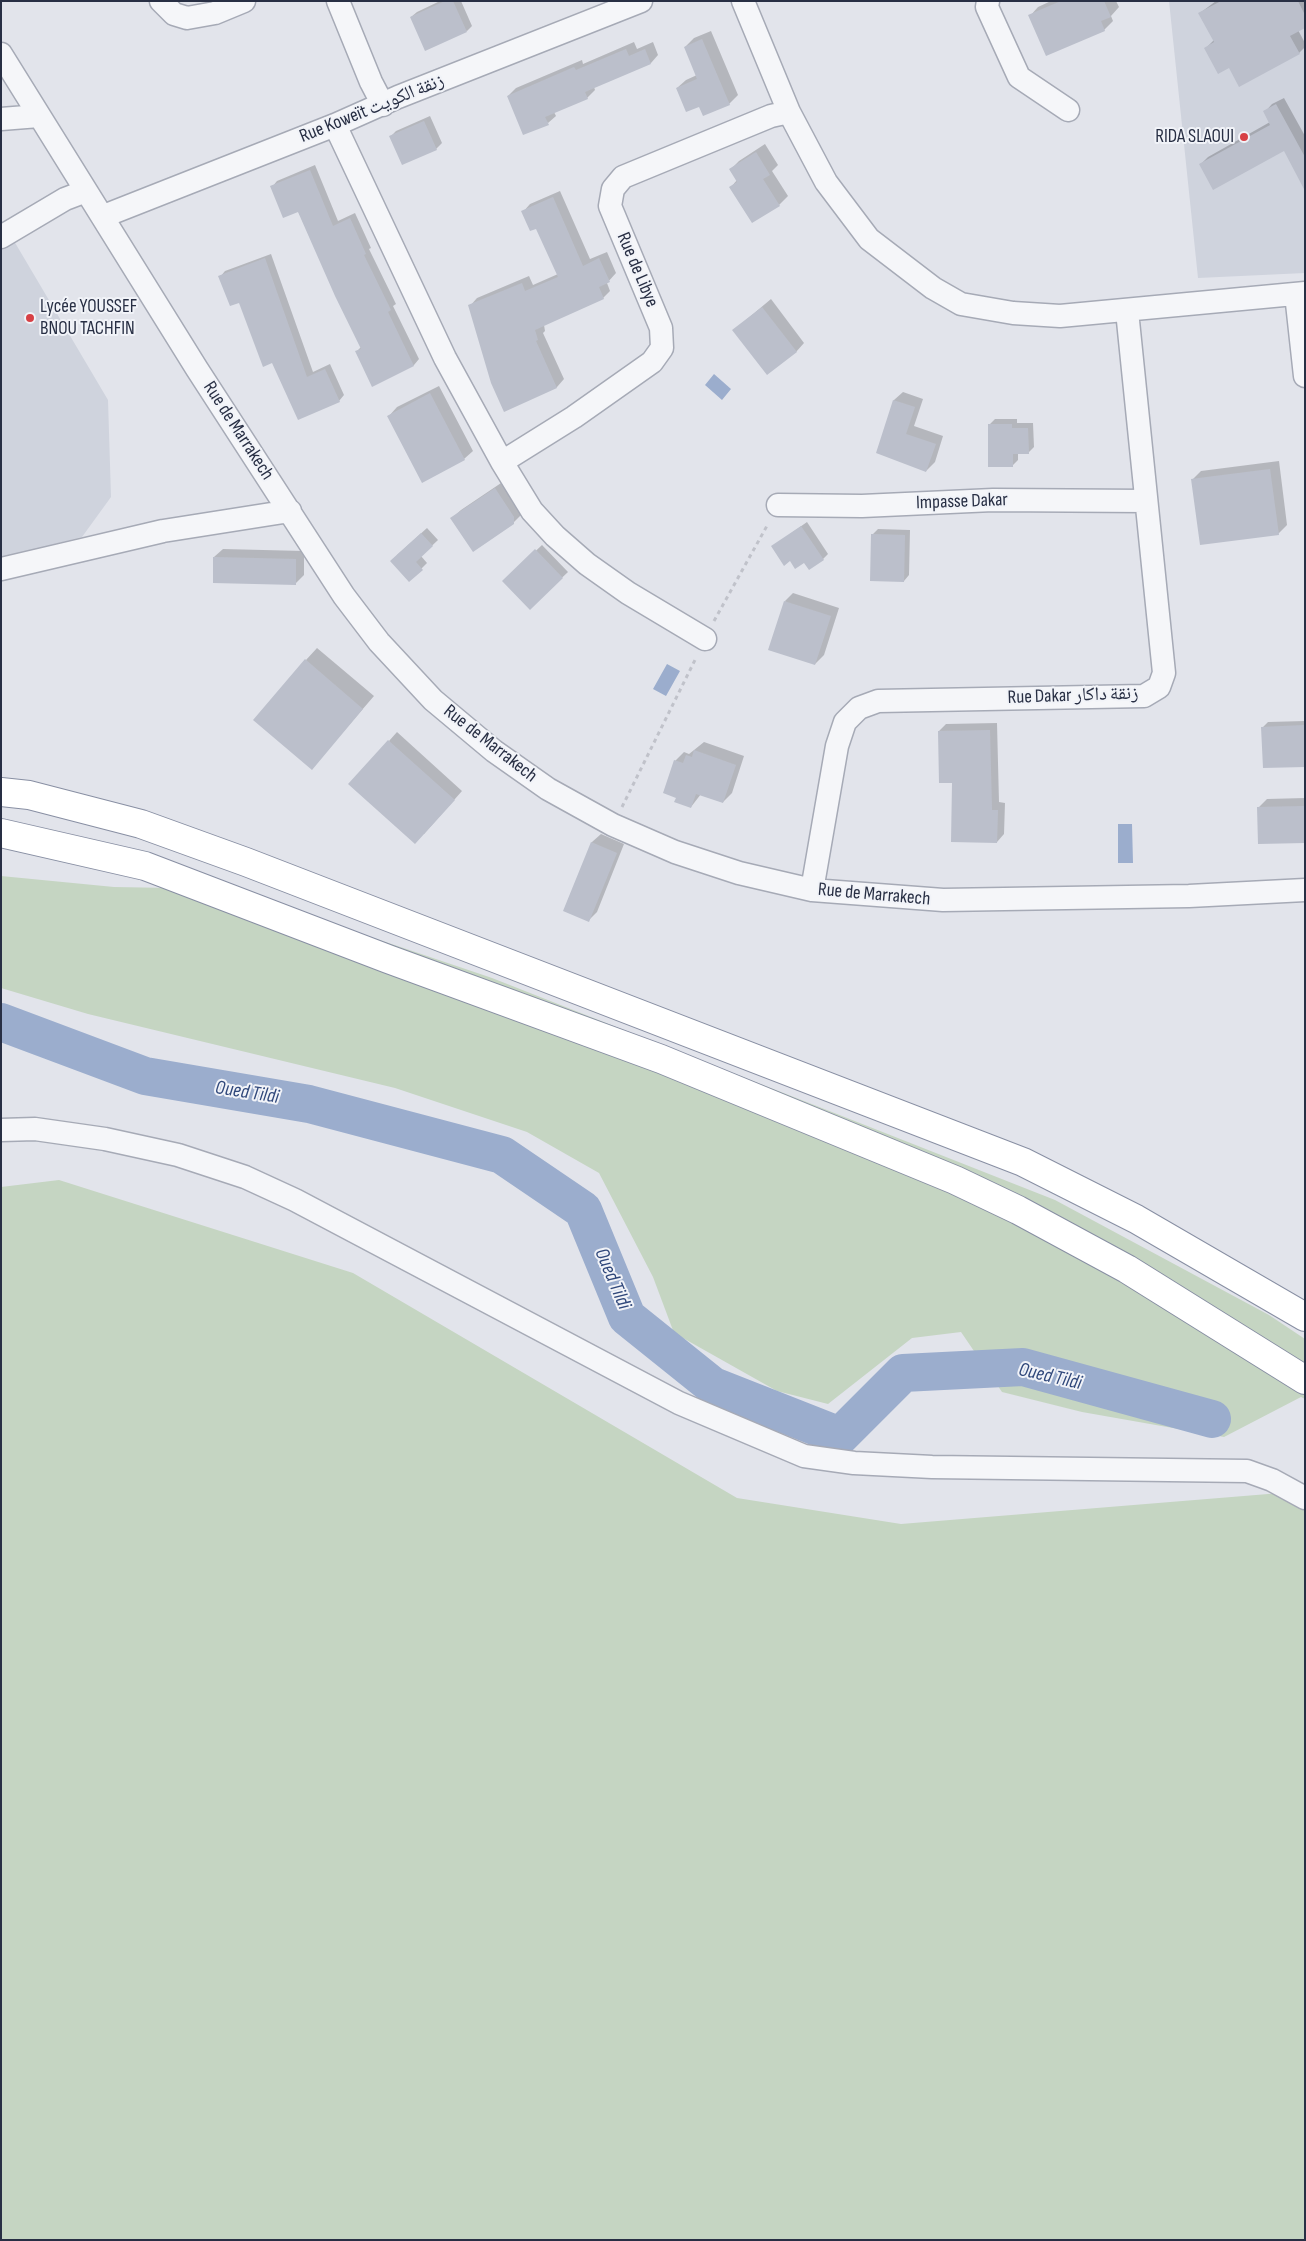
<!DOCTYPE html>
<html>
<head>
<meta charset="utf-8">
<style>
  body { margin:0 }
  #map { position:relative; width:1306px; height:2241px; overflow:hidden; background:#e2e4eb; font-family:"Sofia Sans Condensed",sans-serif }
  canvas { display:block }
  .frame { position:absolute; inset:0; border:2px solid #282f44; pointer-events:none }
</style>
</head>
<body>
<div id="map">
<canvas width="1306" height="2241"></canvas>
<div class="frame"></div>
</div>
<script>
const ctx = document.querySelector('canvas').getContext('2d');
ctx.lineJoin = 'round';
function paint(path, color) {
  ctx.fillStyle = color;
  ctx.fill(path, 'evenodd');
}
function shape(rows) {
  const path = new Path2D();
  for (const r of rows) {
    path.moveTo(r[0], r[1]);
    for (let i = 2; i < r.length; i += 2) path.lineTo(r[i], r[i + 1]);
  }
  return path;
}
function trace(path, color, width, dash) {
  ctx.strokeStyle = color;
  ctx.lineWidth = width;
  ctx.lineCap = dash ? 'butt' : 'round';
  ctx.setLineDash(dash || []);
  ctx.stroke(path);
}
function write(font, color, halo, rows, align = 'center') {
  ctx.font = font + ' "Sofia Sans Condensed","Noto Naskh Arabic",sans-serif';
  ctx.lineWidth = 4;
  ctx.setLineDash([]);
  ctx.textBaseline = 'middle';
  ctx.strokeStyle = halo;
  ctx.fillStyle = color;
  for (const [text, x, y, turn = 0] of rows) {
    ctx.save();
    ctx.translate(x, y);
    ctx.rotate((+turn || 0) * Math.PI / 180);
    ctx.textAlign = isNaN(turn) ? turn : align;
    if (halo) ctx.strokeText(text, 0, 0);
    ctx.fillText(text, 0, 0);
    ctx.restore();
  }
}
paint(shape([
  [1169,1,1305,1,1305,273,1198,278],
  [1,219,108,400,111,497,82,537,1,558]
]), '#cfd3dd');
paint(shape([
  [1,876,114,887,229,889,492,978,1055,1200,1269,1315,1305,1339,1305,1399,1301,1397,1224,1437,1082,1412,1002,1392,961,1332,912,1338,828,1404,777,1391,674,1333,653,1277,599,1173,527,1132,395,1088,88,1014,1,988],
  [59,1180,353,1273,737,1498,901,1524,1305,1491,1305,2240,1,2240,1,1187]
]), '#c5d5c2');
paint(shape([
  [714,374,731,389,722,400,705,385],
  [667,664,680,671,666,696,653,689],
  [1118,824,1132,824,1133,863,1118,863]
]), '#9badcd');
paint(shape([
  [440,1,461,1,472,26,467,31,411,17,417,12],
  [1051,1,1116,1,1119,7,1111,16,1113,21,1104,30,1030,16,1038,7],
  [1216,1,1305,1,1305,27,1298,30,1305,43,1305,47,1299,53,1229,66,1206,48,1214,40,1200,13],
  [711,31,738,95,729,104,677,88,686,80,697,75,685,47,694,38],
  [634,42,637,49,653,42,658,55,651,63,594,87,595,90,587,98,554,112,556,116,548,123,508,96,516,88,582,60,583,64],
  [1284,98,1305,136,1305,189,1284,149,1200,165,1208,157,1270,122,1265,112,1272,104],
  [430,116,442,143,436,149,390,137,396,131],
  [765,144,778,165,772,171,788,196,779,205,731,187,737,180,730,170,739,161],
  [315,165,338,221,355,213,371,248,369,249,396,304,393,306,419,359,414,365,373,385,356,352,361,347,298,211,272,187,277,181],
  [560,191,590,259,607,252,616,273,607,283,610,291,603,298,544,325,545,331,543,333,564,379,557,387,505,410,470,306,477,298,529,276,533,285,558,274,536,227,523,212,530,204],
  [271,254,313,372,330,364,344,395,339,401,273,361,240,301,220,277,225,271],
  [771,299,804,343,796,352,734,330],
  [439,386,473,451,464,459,389,416,397,407],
  [903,392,923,399,914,426,943,436,935,462,926,471,877,452,894,400],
  [995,419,1017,419,1017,423,1033,423,1034,447,1028,453,1018,453,1018,460,1013,465,989,425],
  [1279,461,1287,525,1278,534,1193,479,1201,471],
  [504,481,522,514,513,523,452,518,461,510],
  [807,522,828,554,823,559,791,560,773,546],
  [427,528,438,540,421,556,427,563,409,581,397,555],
  [878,529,910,530,909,575,904,581,872,535],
  [542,545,568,572,530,608,504,581],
  [223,549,304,551,304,575,296,583,214,557],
  [793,593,839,608,824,655,815,664,785,601],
  [317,648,374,696,312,768,306,660],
  [1305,721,1305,765,1262,728,1268,722],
  [997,723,999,802,1005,803,1004,834,997,842,954,782,939,731,946,724],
  [397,732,462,791,424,834,389,741],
  [704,742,744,756,732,793,723,802,701,794,691,807,677,797,675,761,684,752,689,754],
  [1305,798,1305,842,1258,808,1267,799],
  [601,834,624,844,597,912,589,920,564,910,592,842]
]), '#0003');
trace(shape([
  [1,1022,145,1076,309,1104,502,1155,583,1210,627,1317,713,1386,840,1436,903,1373,1023,1367,1212,1419]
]), '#9badcd', 38);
paint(shape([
  [445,1,453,1,467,32,425,51,410,17],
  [1061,1,1104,1,1111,17,1101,21,1105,31,1046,56,1028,15],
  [1221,1,1298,1,1305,15,1305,28,1290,36,1300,54,1239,87,1229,68,1218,74,1204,48,1214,42,1198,13],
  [702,39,730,105,703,116,699,107,686,112,676,88,697,79,684,47],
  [626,49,629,56,645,49,651,64,585,92,588,99,545,117,549,125,523,135,507,96,574,67,576,70],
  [1276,104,1305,157,1305,191,1284,151,1213,190,1199,164,1270,125,1263,111],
  [424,121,437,150,402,165,389,136],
  [756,152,770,175,763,179,780,206,752,223,729,187,737,182,729,169],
  [310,170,333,226,350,218,366,254,364,255,391,310,388,312,414,366,372,387,355,351,361,349,335,296,298,212,283,218,270,186],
  [553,197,583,266,599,258,610,282,599,287,604,299,535,330,538,340,536,341,557,388,504,412,491,383,468,305,522,283,525,291,558,277,536,229,530,231,521,211],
  [265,258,307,377,325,369,340,402,298,420,272,363,263,367,239,303,230,306,218,276],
  [762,307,797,352,767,375,732,330],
  [430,393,465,460,422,483,387,416],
  [893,400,915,407,906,434,936,444,926,472,876,453],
  [988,424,1012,424,1012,428,1028,428,1029,454,1013,454,1013,467,988,467],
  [1270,469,1279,535,1200,545,1191,479],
  [495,488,514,517,514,524,473,552,450,518],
  [801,526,824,560,809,570,804,563,795,569,790,561,784,566,771,546],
  [421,533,433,546,416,562,423,570,409,582,390,561],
  [871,534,905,535,904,582,870,581],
  [535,549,563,578,530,610,502,581],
  [213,557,296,559,296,585,213,583],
  [784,601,831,616,815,665,768,650],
  [305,659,363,709,312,770,253,720],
  [1305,725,1305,767,1263,768,1261,727],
  [990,730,992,810,998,810,997,843,951,842,952,783,939,783,938,731],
  [388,740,455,800,415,844,348,784],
  [694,750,736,765,723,803,696,794,691,808,674,802,676,798,663,793,674,760,683,763,686,755,692,757],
  [1305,806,1305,843,1258,844,1257,807],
  [591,842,617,853,589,922,563,911]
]), '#bbbfcb');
const minor = shape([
  [161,1,174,14,187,18,215,13,244,1],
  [338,1,371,82,383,105],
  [743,1,789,112,826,182,869,239,933,288,961,304,1013,313,1060,316,1305,293],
  [988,1,987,7,1019,77,1068,110],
  [1,54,197,369,344,596,379,642,433,700,494,751,548,789,613,825,675,852,739,873,812,890,943,900,1189,896,1305,890],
  [1,119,39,116],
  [335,125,445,358,502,462,532,511,555,536,587,564,628,593,705,639],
  [104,216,335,125,398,97,641,1],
  [1,237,65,199,86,191],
  [1296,294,1305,376],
  [502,462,574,417,652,362,662,348,661,328,610,206,613,189,623,177,771,116,789,112],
  [778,505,862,506,993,500,1145,501],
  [1,569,163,531,290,511],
  [812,890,837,746,845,722,859,708,878,701,1144,696,1159,687,1164,673,1127,311],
  [1,1130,35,1129,105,1139,178,1155,245,1177,295,1200,679,1403,804,1456,854,1463,932,1467,1247,1471,1272,1480,1305,1498]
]);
const highway = shape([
  [1,792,29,795,141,824,246,862,1023,1162,1136,1219,1305,1317],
  [1,833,145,866,388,959,661,1059,955,1180,1018,1210,1127,1269,1305,1380]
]);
trace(minor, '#a6aab6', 25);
trace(highway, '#888fa3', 30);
trace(shape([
  [714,621,768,524],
  [622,807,696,658]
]), '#c0c2ca', 3, [4, 4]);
trace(minor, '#f5f6f9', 22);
trace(highway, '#fff', 28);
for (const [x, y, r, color] of [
  [1244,137,5,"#d74045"],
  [30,318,5,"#d74045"]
]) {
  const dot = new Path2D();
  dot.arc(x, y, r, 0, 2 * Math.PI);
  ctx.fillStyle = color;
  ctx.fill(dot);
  trace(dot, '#f1f3f8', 2);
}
write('19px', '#282f44', '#f1f3f8', [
  ["Rue Koweït زنقة الكويت",372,109,-22],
  ["Rue de Libye",637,270,67],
  ["Rue de Marrakech",238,431,57],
  ["Impasse Dakar",962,502,-2],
  ["Rue Dakar زنقة داكار",1073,696,-2],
  ["Rue de Marrakech",490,744,38],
  ["Rue de Marrakech",874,895,5]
]);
write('19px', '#282f44', '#f1f3f8', [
  ["RIDA SLAOUI",1234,137],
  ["Lycée YOUSSEF",40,307,"left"],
  ["BNOU TACHFIN",40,329,"left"]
], 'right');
write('italic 20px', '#30487b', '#f1f3f8', [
  ["Oued Tildi",247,1093,9],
  ["Oued Tildi",612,1279,67],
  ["Oued Tildi",1050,1377,13]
]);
</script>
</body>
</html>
